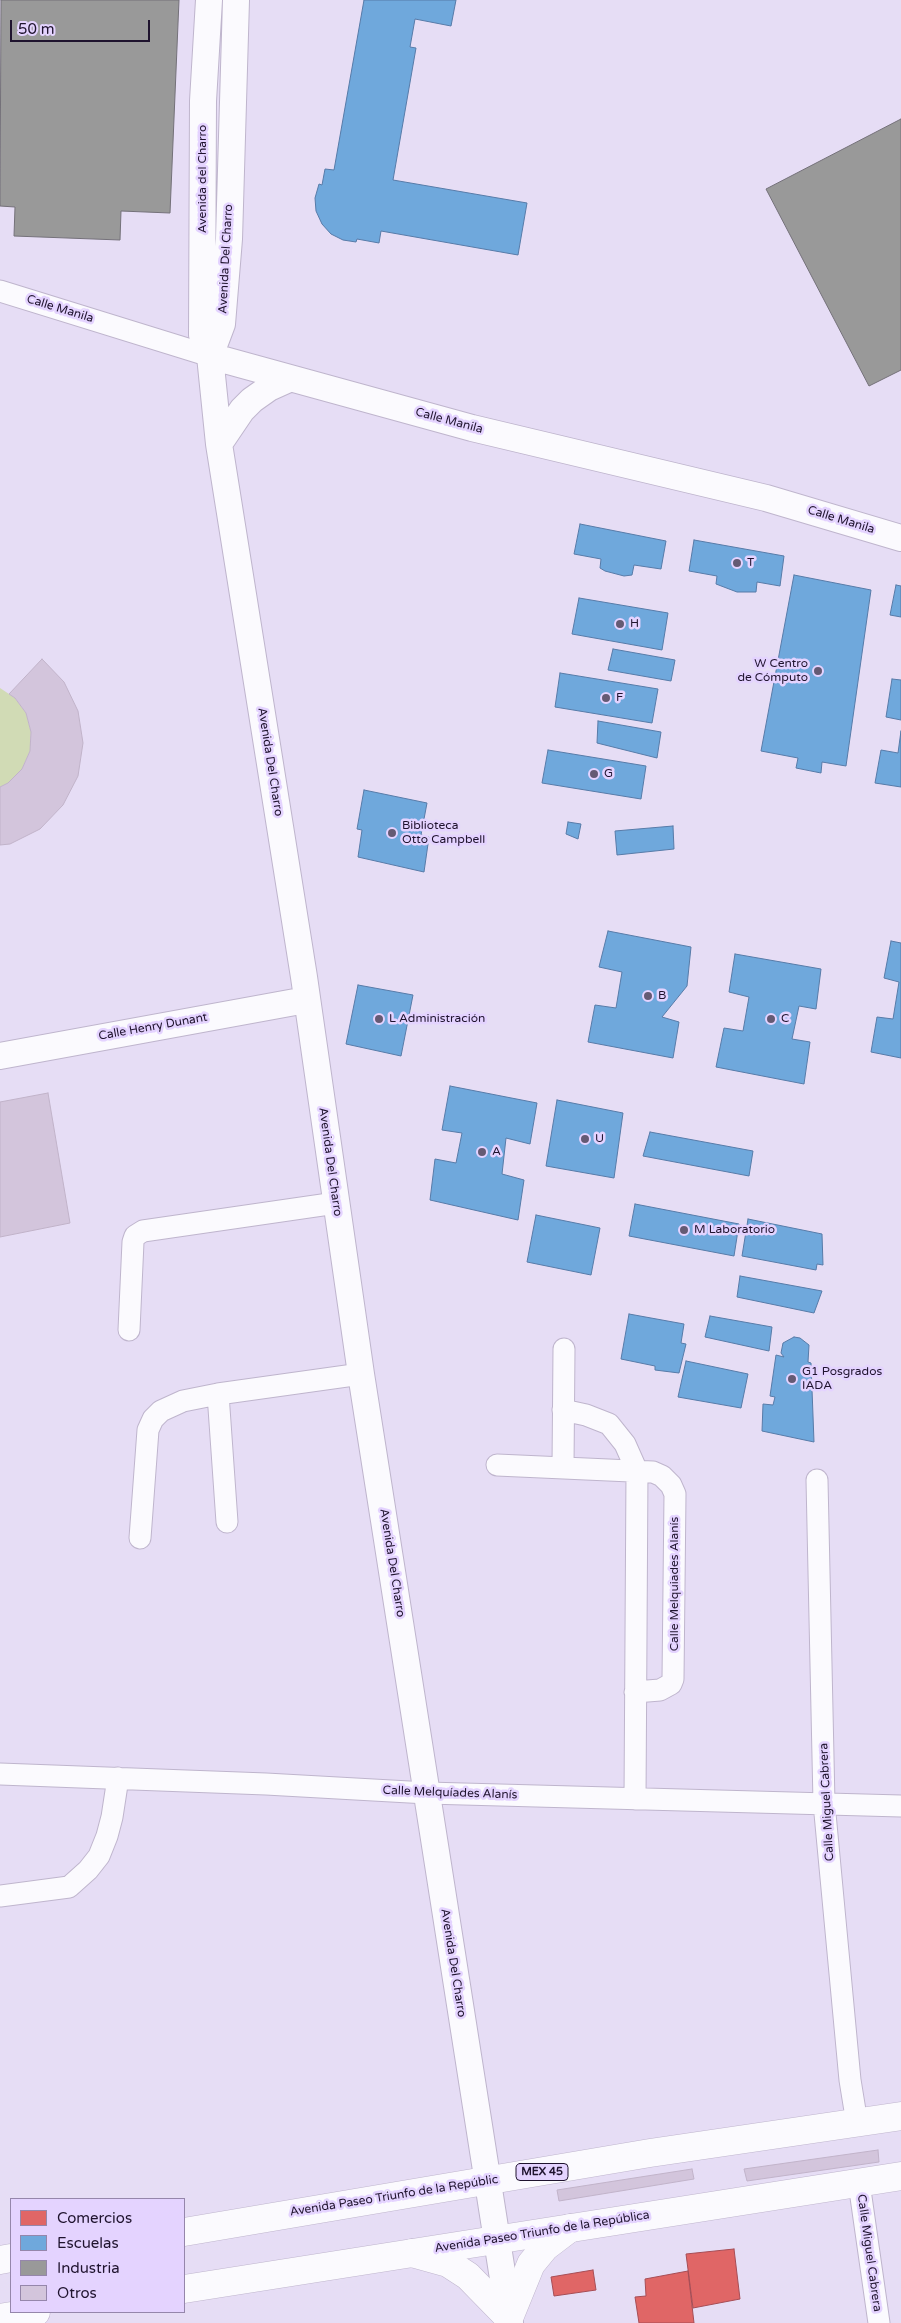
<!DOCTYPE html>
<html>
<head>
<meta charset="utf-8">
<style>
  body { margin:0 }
  #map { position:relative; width:901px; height:2323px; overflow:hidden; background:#e6ddf5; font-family:"Varela Round",sans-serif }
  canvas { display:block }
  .legend { position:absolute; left:10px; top:2198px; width:175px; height:115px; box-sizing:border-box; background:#e4d3ff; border:1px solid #9586ab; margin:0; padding:6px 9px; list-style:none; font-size:15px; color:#1f132e }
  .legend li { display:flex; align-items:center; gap:10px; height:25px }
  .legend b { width:25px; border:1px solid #9586ab }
  .scale { position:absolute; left:10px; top:20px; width:140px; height:22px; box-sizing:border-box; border:2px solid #1f132e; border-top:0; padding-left:6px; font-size:15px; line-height:18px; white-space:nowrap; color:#1f132e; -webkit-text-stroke:4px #e4d3ff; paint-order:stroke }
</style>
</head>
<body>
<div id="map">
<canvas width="901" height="2323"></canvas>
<ul class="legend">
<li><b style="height:14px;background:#e06666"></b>Comercios</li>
<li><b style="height:14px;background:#6fa8dc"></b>Escuelas</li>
<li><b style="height:14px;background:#999"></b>Industria</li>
<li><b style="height:14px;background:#d3c5dc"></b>Otros</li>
</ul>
<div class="scale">50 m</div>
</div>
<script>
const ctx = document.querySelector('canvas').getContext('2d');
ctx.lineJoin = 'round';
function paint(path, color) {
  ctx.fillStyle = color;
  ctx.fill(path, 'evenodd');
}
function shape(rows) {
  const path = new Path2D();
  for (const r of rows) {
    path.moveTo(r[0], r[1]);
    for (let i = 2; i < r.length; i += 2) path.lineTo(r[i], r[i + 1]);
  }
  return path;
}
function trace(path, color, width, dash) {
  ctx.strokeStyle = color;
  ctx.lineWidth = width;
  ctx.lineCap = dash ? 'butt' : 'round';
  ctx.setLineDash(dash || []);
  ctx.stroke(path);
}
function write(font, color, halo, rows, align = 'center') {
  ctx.font = font + ' "Varela Round",sans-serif';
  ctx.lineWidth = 5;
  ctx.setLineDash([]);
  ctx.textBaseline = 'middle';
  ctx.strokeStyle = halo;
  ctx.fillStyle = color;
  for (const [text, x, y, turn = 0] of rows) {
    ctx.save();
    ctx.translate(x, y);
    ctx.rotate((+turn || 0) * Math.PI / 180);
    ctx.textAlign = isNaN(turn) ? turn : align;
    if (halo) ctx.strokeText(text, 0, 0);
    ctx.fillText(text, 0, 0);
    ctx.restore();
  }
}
paint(shape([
  [0,688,15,698,26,713,31,732,30,751,22,769,8,783,0,787]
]), '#d1dbb5');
const shops = shape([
  [734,2249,740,2299,693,2308,686,2254,734,2249],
  [593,2270,596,2290,554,2296,551,2277,593,2270],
  [688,2271,694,2323,639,2323,635,2297,646,2296,645,2279,688,2271]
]);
paint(shops, '#e06666');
trace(shops, '#a64d55', 1);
const schools = shape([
  [364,0,456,0,451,26,415,19,410,47,416,48,393,180,527,203,518,255,381,231,379,243,357,239,356,242,343,240,331,234,322,224,316,211,315,198,319,184,322,185,325,169,334,170,364,0],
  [580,524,666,541,661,569,634,565,632,575,624,576,605,571,600,568,601,559,574,554,580,524],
  [694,540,784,556,780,586,757,582,756,592,737,592,716,584,717,576,689,571,694,540],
  [794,575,871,590,846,766,822,762,821,773,796,768,798,758,761,751,794,575],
  [896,585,901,586,901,617,890,615,896,585],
  [579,598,668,613,662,650,572,634,579,598],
  [613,649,675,660,671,681,608,670,613,649],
  [560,673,658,689,652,723,555,707,560,673],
  [892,679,901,680,901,720,886,717,892,679],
  [598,721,661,732,657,758,597,743,598,721],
  [901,731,901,787,875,783,881,750,898,753,901,731],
  [548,750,646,766,641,799,542,783,548,750],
  [364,790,427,803,421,835,429,837,424,872,358,857,362,830,357,829,364,790],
  [568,822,581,824,578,839,566,834,568,822],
  [673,826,674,849,617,855,615,831,673,826],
  [608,931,691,947,687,986,662,1017,679,1022,673,1058,588,1042,595,1005,616,1008,622,972,599,967,608,931],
  [891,941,901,943,901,1058,871,1052,877,1017,893,1019,899,982,884,978,891,941],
  [735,954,821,969,816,1009,799,1006,792,1039,810,1042,804,1084,716,1067,724,1028,743,1031,749,997,729,992,735,954],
  [358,985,413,995,401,1056,346,1044,358,985],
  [450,1086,537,1103,530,1144,506,1138,502,1174,524,1180,518,1220,430,1200,435,1159,456,1163,462,1133,442,1130,450,1086],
  [557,1100,623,1113,614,1178,546,1166,557,1100],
  [650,1132,753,1151,749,1176,643,1156,650,1132],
  [635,1204,739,1224,734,1256,629,1236,635,1204],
  [536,1215,600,1228,591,1275,527,1262,536,1215],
  [748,1219,822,1234,823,1265,817,1264,816,1270,742,1256,748,1219],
  [740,1276,822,1291,814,1313,737,1297,740,1276],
  [629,1314,684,1324,681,1343,686,1344,679,1373,655,1370,655,1366,621,1359,629,1314],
  [710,1316,772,1327,769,1351,705,1337,710,1316],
  [794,1337,800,1338,809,1345,808,1362,811,1363,814,1442,762,1431,763,1404,773,1405,775,1397,770,1396,776,1355,784,1357,781,1353,783,1343,794,1337],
  [686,1361,748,1374,741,1408,678,1397,686,1361]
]);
paint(schools, '#6fa8dc');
trace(schools, '#577ba8', 1);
const industry = shape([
  [1,0,179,0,170,213,121,211,120,240,14,236,15,207,0,206,1,0],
  [901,119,901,370,869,386,766,189,901,119]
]);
paint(industry, '#999');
trace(industry, '#747179', 1);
const building = shape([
  [42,659,64,682,78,711,83,743,78,776,63,805,40,829,10,844,0,845,0,787,8,783,22,769,30,751,31,732,26,713,15,698,9,694,42,659],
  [48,1093,70,1223,0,1237,0,1102,48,1093],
  [878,2150,879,2162,747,2181,744,2169,878,2150],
  [692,2169,694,2179,559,2201,557,2190,692,2169]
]);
paint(building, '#d3c5dc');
trace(building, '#c1b3c9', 1);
const minor = shape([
  [0,291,210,356],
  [129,1330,133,1242,135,1236,143,1231,336,1203],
  [218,1394,227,1522],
  [563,1410,586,1415,609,1424,625,1444,637,1471,635,1799],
  [497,1465,653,1472,662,1476,671,1485,675,1494,673,1679,671,1684,660,1690,635,1692],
  [563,1467,564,1349],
  [817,1480,824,1803,850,2080,857,2123],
  [140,1538,148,1430,153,1419,161,1411,183,1401,218,1394,361,1374],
  [0,1774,266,1784,427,1793,901,1806],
  [0,1896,69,1887,88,1870,99,1856,107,1836,112,1817,118,1778],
  [859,2183,879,2323]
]);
const tertiary = shape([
  [209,0,203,101,202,335,210,356],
  [236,0,229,239,222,324,210,356,219,444,304,977,361,1374,510,2323],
  [210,356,472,428,766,498,901,538],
  [219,444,242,410,252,400,269,388,289,379],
  [0,1056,306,1000]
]);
const secondary = shape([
  [412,2253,448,2263,468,2276,509,2318,531,2264,545,2247,570,2228]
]);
const primary = shape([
  [184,2232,650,2153,901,2116],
  [0,2260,11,2258],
  [184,2289,901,2176],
  [0,2318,36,2312]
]);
trace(minor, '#bfb5cd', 23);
trace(tertiary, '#bfb5cd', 28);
trace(secondary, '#bfb5cd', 29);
trace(primary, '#bfb5cd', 29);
trace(minor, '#fbfafe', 21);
trace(tertiary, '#fbfafe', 26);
trace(secondary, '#fbfafe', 28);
trace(primary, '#fbfafe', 28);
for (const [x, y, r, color] of [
  [737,563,5,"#655a74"],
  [620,624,5,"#655a74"],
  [818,671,5,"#655a74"],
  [606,698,5,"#655a74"],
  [594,774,5,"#655a74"],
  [392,833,5,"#655a74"],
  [648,996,5,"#655a74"],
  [379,1019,5,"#655a74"],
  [771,1019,5,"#655a74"],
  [585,1139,5,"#655a74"],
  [482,1152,5,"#655a74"],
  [684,1230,5,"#655a74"],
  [792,1379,5,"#655a74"]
]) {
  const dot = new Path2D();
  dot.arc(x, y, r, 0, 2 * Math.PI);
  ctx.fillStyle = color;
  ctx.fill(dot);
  trace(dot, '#e4d3ff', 2);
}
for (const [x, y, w] of [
  [542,2172,52]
]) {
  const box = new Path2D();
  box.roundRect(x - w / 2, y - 8.5, w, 17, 4);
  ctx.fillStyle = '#e4d3ff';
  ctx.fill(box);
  trace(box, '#1f132e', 1);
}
write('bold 11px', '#1f132e', null, [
  ["MEX 45",542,2172]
]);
write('12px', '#1f132e', '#e4d3ff', [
  ["Avenida del Charro",203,179,-90],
  ["Avenida Del Charro",226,259,-87],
  ["Calle Manila",60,309,17],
  ["Calle Manila",449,421,15],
  ["Calle Manila",841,520,17],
  ["Avenida Del Charro",270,762,81],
  ["Calle Henry Dunant",153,1027,-10],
  ["Avenida Del Charro",330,1162,82],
  ["Avenida Del Charro",392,1563,81],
  ["Calle Melquiades Alanís",675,1584,-90],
  ["Calle Melquíades Alanís",450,1793,2],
  ["Calle Miguel Cabrera",827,1802,-93],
  ["Avenida Del Charro",453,1963,81],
  ["Avenida Paseo Triunfo de la Repúblic",394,2196,-9],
  ["Avenida Paseo Triunfo de la República",542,2232,-9],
  ["Calle Miguel Cabrera",869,2253,82]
]);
write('12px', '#1f132e', '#e4d3ff', [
  ["T",747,563],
  ["H",630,624],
  ["W Centro",808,664,"right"],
  ["de Cómputo",808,678,"right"],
  ["F",616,698],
  ["G",604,774],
  ["Biblioteca",402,826],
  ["Otto Campbell",402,840],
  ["B",658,996],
  ["L Administración",389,1019],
  ["C",781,1019],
  ["U",595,1139],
  ["A",492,1152],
  ["M Laboratorio",694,1230],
  ["G1 Posgrados",802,1372],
  ["IADA",802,1386]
], 'left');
</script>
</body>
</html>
